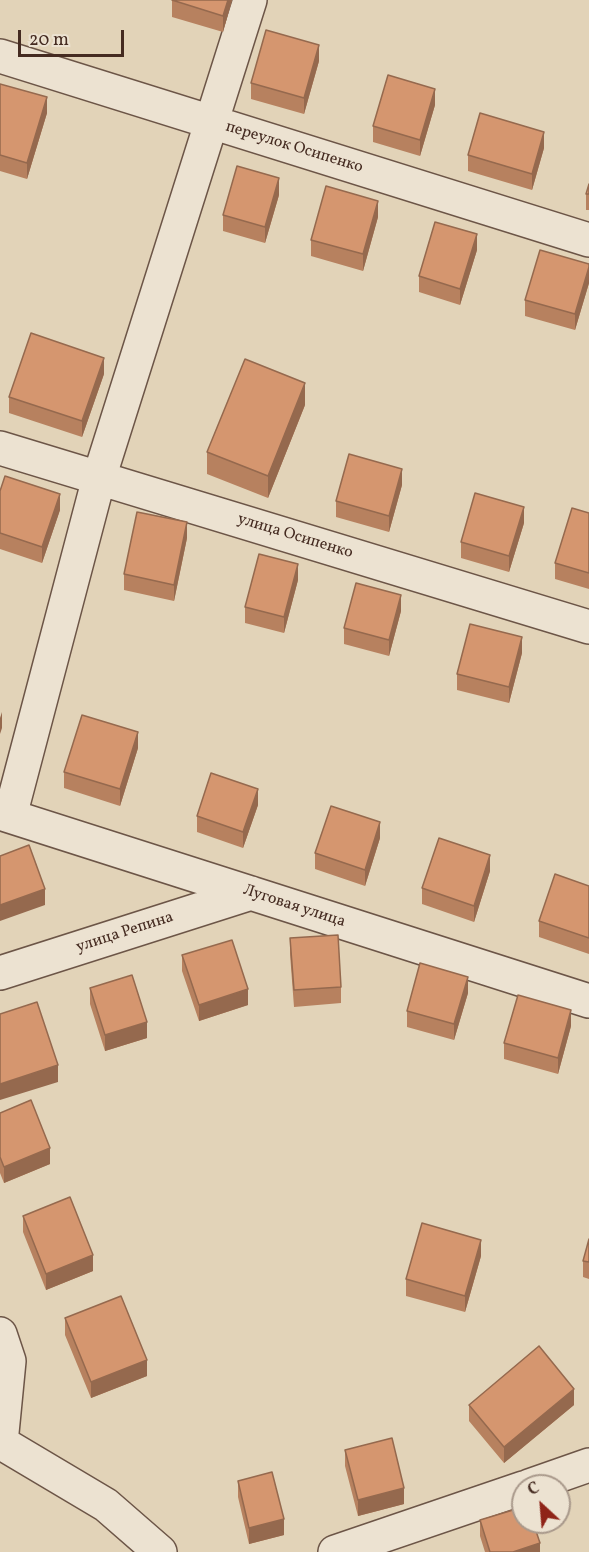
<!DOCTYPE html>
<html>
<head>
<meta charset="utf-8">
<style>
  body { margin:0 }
  #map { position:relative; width:589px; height:1552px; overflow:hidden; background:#e2d3b8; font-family:Vollkorn,serif }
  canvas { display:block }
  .north { position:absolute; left:511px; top:1474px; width:60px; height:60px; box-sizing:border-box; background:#ece2d1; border:2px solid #a9998b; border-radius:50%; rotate:334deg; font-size:16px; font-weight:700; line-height:24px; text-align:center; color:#452b21 }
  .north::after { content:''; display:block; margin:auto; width:21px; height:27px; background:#8f2418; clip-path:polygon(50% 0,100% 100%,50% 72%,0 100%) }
  .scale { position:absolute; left:18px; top:30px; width:106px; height:27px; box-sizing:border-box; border:3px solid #452b21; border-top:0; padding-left:8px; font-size:18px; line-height:21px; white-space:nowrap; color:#452b21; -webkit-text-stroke:4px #ece2d1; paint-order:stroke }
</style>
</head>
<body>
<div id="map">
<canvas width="589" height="1552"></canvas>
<div class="north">С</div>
<div class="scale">20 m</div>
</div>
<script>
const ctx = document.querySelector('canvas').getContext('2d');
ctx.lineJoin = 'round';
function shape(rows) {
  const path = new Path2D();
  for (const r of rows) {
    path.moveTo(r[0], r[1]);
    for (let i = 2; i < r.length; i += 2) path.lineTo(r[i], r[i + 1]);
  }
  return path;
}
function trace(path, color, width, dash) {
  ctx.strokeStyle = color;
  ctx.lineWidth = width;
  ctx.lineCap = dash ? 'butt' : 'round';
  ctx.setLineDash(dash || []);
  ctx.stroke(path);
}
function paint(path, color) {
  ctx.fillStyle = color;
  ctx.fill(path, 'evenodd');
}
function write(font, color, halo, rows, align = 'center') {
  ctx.font = font + ' Vollkorn,serif';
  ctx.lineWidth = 4.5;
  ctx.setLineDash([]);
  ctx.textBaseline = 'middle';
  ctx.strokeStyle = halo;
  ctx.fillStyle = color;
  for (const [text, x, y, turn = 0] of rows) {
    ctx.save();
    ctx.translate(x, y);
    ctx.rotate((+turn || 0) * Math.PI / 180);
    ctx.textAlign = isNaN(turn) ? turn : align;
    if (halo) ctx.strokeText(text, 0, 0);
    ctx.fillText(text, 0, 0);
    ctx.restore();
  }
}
const minor = shape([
  [0,56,589,240],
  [0,448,589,627],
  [0,813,589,1001],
  [10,816,99,478,250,0],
  [0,973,251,893],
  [0,1334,9,1361,1,1443],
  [0,1442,106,1505,160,1552],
  [529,1486,589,1465],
  [335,1552,523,1488]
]);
trace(minor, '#6c5547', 36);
trace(minor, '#ece2d1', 33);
paint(shape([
  [172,0,232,0,223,32,172,17],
  [319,61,304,114,251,99,251,83],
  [0,84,47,113,27,179,0,171],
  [435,105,420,156,373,142,373,126],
  [544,148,532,190,468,171,468,155],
  [589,184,589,210,586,210,586,194],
  [279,195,265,243,223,231,223,215],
  [378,217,363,271,311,256,311,240],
  [477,250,460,305,419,292,419,276],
  [589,264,589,283,575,330,525,316,525,300],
  [104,374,82,437,9,413,9,397],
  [305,405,268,498,207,474,207,452],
  [402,485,389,532,336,517,336,501],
  [0,491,60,510,42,563,0,549],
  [589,513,589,589,555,579,555,563],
  [524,523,509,572,461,558,461,542],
  [187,538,174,601,124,590,124,574],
  [298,580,284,633,245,623,245,607],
  [401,611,389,656,344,644,344,628],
  [522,653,509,703,457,690,457,674],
  [138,748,120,806,64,788,64,772],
  [258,805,243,848,197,832,197,816],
  [380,838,365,886,315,869,315,853],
  [490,871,474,922,422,904,422,888],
  [589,886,589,954,539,937,539,921],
  [290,938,341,987,341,1003,294,1007,290,954],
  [182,955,248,1005,199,1021,182,971],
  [90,988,147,1038,105,1051,90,1004],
  [468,993,454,1040,407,1027,407,1011],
  [571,1026,558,1074,504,1059,504,1043],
  [0,1113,50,1164,4,1183,0,1173],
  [23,1216,93,1271,46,1290,23,1232],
  [589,1239,589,1279,583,1277,583,1261],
  [481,1256,465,1312,406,1296,406,1279],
  [65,1318,147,1376,91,1398,65,1335],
  [469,1405,574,1405,504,1463,469,1421],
  [345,1450,404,1504,358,1516,345,1466],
  [238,1481,284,1535,249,1544,238,1497],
  [480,1520,540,1552,485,1552,480,1536]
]), '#b7815f');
paint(shape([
  [228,0,232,0,223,32,223,16],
  [319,45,319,61,304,114,304,98],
  [435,89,435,105,420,156,420,140],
  [47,97,47,113,27,179,27,163],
  [544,132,544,148,532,190,532,174],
  [279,178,279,195,265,243,265,227],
  [378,201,378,217,363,271,363,254],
  [477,234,477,250,460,305,460,289],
  [589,267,589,283,575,330,575,314],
  [104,358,104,374,82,437,82,421],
  [305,383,305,405,268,498,268,476],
  [402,469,402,485,389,532,389,516],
  [60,494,60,510,42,563,42,547],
  [524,507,524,523,509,572,509,556],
  [187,522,187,538,174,601,174,585],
  [298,564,298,580,284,633,284,617],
  [401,595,401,611,389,656,389,640],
  [522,637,522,653,509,703,509,687],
  [2,712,2,728,0,734,0,718],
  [138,732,138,748,120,806,120,789],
  [258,789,258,805,243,848,243,832],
  [380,822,380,838,365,886,365,870],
  [490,855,490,871,474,922,474,906],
  [45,889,45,905,0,921,0,905],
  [468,977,468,993,454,1040,454,1024],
  [248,989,248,1005,199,1021,199,1005],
  [571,1010,571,1026,558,1074,558,1058],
  [147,1022,147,1038,105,1051,105,1035],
  [58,1065,58,1082,0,1100,0,1084],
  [50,1148,50,1164,4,1183,4,1167],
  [481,1240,481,1256,465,1312,465,1296],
  [93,1255,93,1271,46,1290,46,1274],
  [147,1360,147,1376,91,1398,91,1382],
  [574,1389,574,1405,504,1463,504,1447],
  [404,1488,404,1504,358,1516,358,1500],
  [284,1519,284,1535,249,1544,249,1528],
  [540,1543,540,1552,513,1552]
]), '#95694e');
const building = shape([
  [172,0,228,0,223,16,172,0],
  [266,30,319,45,304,98,251,83,266,30],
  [388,75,435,89,420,140,373,126,388,75],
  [0,84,47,97,27,163,0,155,0,84],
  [480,113,544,132,532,174,468,155,480,113],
  [237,166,279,178,265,227,223,215,237,166],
  [589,184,589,194,586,194,589,184],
  [326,186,378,201,363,254,311,240,326,186],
  [435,222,477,234,460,289,419,276,435,222],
  [540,250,589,264,589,267,575,314,525,300,540,250],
  [31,333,104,358,82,421,9,397,31,333],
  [245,359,305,383,268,476,207,452,245,359],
  [349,454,402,469,389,516,336,501,349,454],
  [5,476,60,494,42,547,0,533,0,491,5,476],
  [475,493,524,507,509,556,461,542,475,493],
  [572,508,589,513,589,573,555,563,572,508],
  [137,512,187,522,174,585,124,574,137,512],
  [259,554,298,564,284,617,245,607,259,554],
  [356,583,401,595,389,640,344,628,356,583],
  [470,624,522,637,509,687,457,674,470,624],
  [82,715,138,732,120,789,64,772,82,715],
  [211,773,258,789,243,832,197,816,211,773],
  [331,806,380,822,365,870,315,853,331,806],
  [439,838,490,855,474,906,422,888,439,838],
  [29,845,45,889,0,905,0,856,29,845],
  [555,874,589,886,589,938,539,921,555,874],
  [338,935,341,987,294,990,290,938,338,935],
  [232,940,248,989,199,1005,182,955,232,940],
  [420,963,468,977,454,1024,407,1011,420,963],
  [132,975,147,1022,105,1035,90,988,132,975],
  [518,995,571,1010,558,1058,504,1043,518,995],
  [37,1002,58,1065,0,1084,0,1014,37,1002],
  [31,1100,50,1148,4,1167,0,1157,0,1113,31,1100],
  [70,1197,93,1255,46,1274,23,1216,70,1197],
  [422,1223,481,1240,465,1296,406,1279,422,1223],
  [589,1239,589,1262,583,1261,589,1239],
  [121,1296,147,1360,91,1382,65,1318,121,1296],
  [539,1346,574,1389,504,1447,469,1405,539,1346],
  [392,1438,404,1488,358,1500,345,1450,392,1438],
  [272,1472,284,1519,249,1528,238,1481,272,1472],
  [523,1507,523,1522,533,1522,540,1543,513,1552,490,1552,480,1520,523,1507]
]);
paint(building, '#d5966f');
trace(building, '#95694e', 1.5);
write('16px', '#452b21', '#ece2d1', [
  ["переулок Осипенко",294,148,17],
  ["улица Осипенко",295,537,17],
  ["Луговая улица",294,907,18],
  ["улица Репина",125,933,-18]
]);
</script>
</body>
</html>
